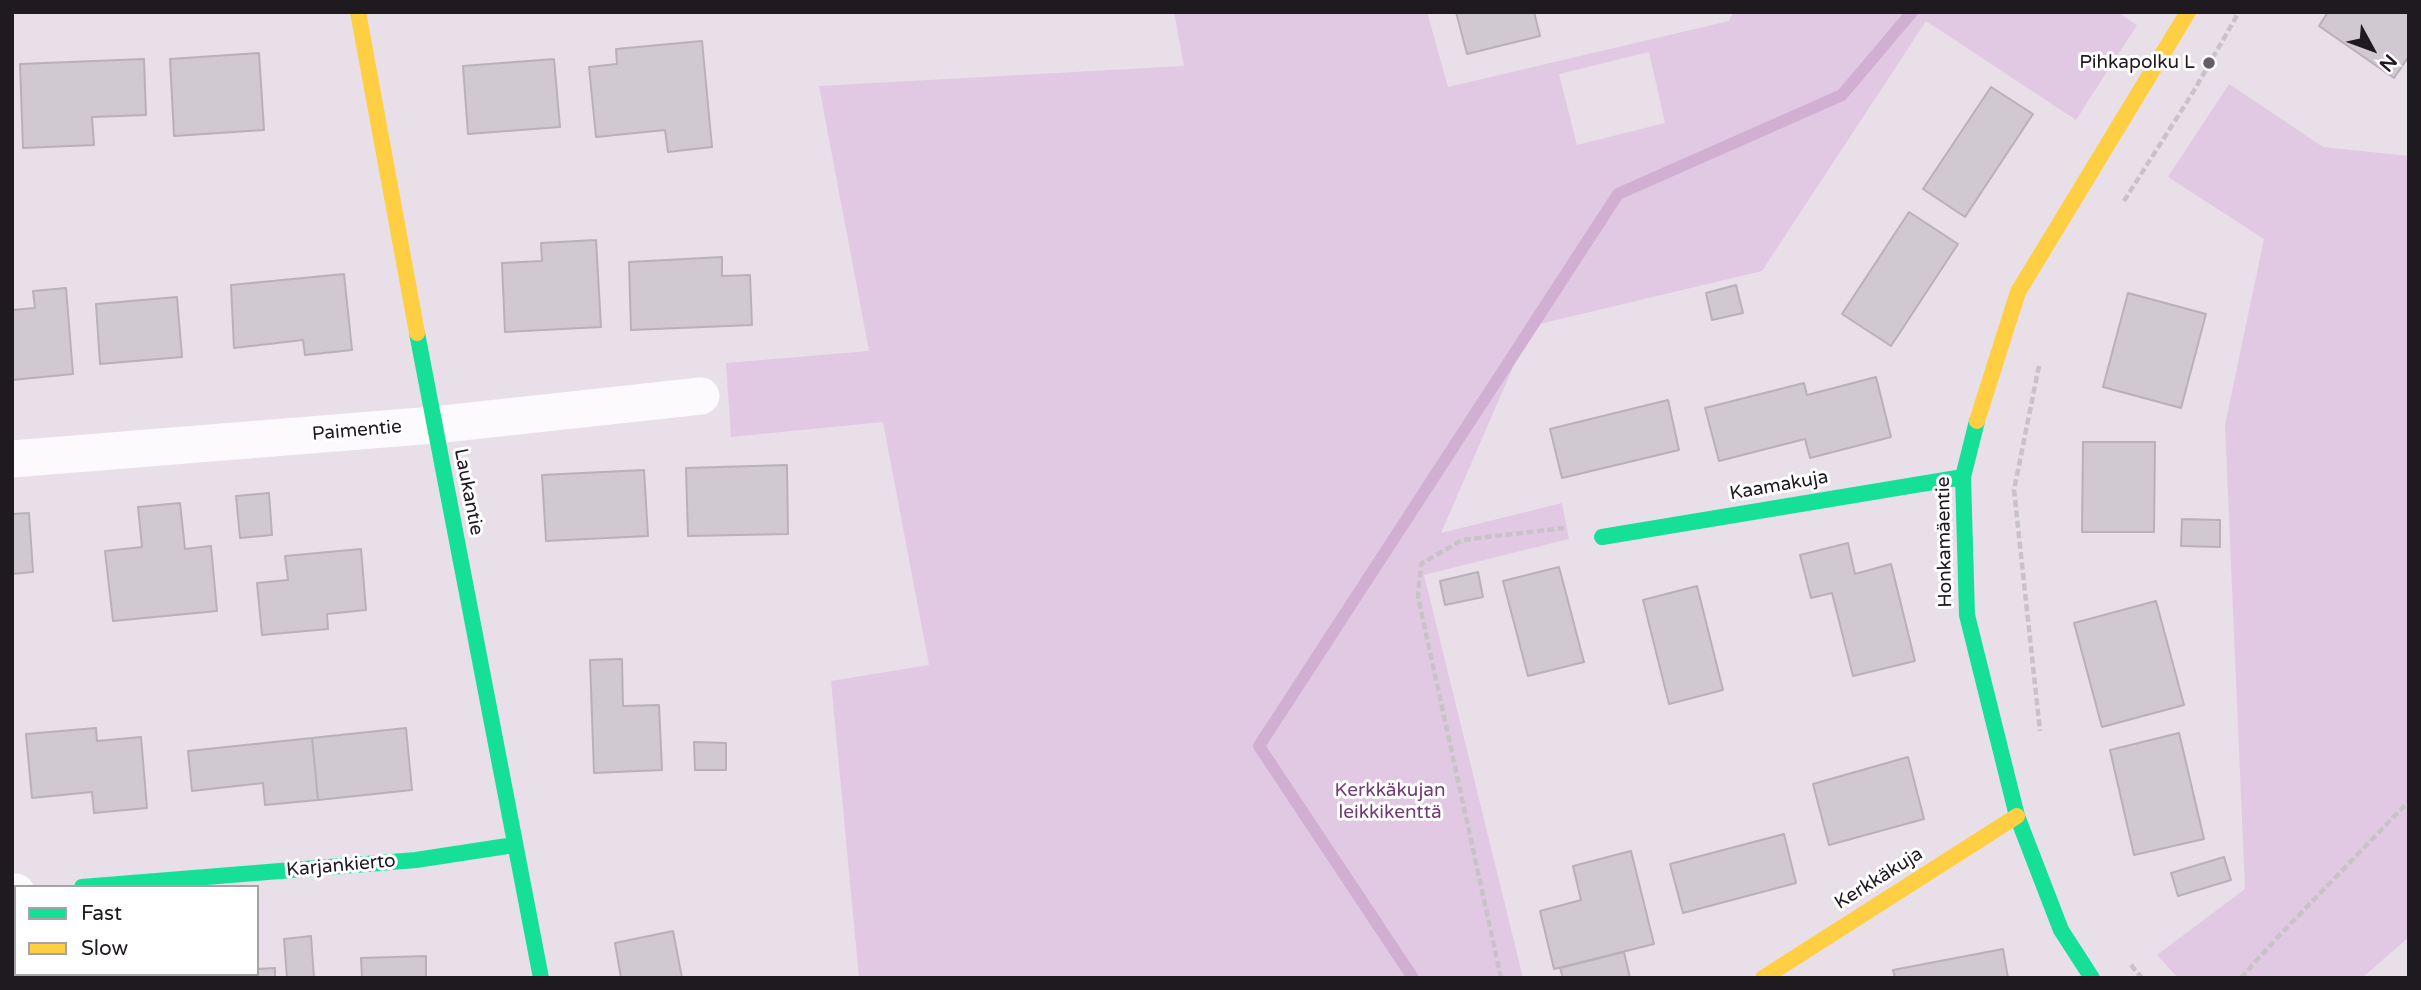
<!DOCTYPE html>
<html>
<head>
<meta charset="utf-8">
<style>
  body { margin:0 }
  #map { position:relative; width:2421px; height:990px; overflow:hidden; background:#e8dfe9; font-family:"Varela Round",sans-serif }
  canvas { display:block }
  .frame { position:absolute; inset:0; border:14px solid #1f1920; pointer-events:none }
  .legend { position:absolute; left:14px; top:885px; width:245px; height:91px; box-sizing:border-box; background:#fff; border:2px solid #a5a3a6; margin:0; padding:9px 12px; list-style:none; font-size:21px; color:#1f1920 }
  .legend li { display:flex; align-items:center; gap:14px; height:35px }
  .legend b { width:35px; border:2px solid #a5a3a6 }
  .north { position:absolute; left:2337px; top:14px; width:70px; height:70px; -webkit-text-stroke:5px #fff; paint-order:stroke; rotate:131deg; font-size:19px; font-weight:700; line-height:28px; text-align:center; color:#1f1920 }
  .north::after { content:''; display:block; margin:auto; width:24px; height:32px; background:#1f1920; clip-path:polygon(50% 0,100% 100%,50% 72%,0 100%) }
</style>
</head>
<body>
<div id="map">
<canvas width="2421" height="990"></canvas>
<div class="frame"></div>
<ul class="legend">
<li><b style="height:9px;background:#16e098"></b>Fast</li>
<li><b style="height:9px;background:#ffcf43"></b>Slow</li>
</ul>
<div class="north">N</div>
</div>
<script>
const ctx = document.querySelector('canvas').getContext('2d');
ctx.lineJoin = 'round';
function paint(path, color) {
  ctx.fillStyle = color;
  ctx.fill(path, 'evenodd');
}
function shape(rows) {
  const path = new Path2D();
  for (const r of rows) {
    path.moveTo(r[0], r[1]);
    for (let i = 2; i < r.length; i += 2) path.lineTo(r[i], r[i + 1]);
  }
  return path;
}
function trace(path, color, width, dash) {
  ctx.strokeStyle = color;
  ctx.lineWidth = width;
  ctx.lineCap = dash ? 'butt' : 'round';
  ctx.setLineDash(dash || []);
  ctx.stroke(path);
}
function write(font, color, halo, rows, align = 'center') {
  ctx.font = font + ' "Varela Round",sans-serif';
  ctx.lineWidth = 6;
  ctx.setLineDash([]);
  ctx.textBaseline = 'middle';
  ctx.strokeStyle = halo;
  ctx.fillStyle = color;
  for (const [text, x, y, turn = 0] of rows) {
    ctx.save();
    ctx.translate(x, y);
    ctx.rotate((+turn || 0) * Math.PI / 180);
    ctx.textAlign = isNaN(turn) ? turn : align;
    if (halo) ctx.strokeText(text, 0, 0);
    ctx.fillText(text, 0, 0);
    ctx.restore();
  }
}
paint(shape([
  [1174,12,1427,12,1448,87,1729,21,1733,12,2117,12,2137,25,2076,120,1926,21,1762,271,1531,326,1441,533,1562,503,1569,539,1424,575,1523,978,859,978,831,681,929,665,883,422,731,437,726,363,869,351,819,86,1184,66],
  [1649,52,1665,123,1577,145,1559,74],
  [2229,84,2323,147,2409,156,2409,937,2362,978,2178,978,2157,955,2245,889,2225,425,2264,239,2168,177]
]), '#e1c9e3');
trace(shape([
  [1413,978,1259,746,1618,194,1842,95,1912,12]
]), '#d0afd3', 12);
const building = shape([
  [1456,12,1534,12,1540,36,1467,54,1456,12],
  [2328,12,2409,12,2409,56,2394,78,2319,26,2328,12],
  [702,41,712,147,668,152,665,130,596,137,589,67,617,64,616,49,702,41],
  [259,53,264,130,174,136,170,59,259,53],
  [144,59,146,115,92,117,94,145,23,148,20,64,144,59],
  [554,59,560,127,468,134,463,66,554,59],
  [1991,87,2033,114,1965,217,1923,189,1991,87],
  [1909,212,1958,244,1891,346,1842,314,1909,212],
  [596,240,601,327,505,332,502,263,542,261,541,243,596,240],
  [722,257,722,276,750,275,752,325,631,330,629,262,722,257],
  [344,274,352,350,305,355,303,340,234,348,231,285,344,274],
  [1736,285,1743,313,1712,320,1706,293,1736,285],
  [66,288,73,374,12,380,12,310,35,308,33,291,66,288],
  [2128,293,2206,314,2181,408,2103,387,2128,293],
  [177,297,182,357,100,364,96,304,177,297],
  [1876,377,1891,437,1810,458,1805,439,1719,461,1705,408,1804,383,1807,395,1876,377],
  [1668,400,1679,450,1562,478,1550,429,1668,400],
  [2083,442,2155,442,2154,532,2082,532,2083,442],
  [787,465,788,534,688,536,686,468,787,465],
  [644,470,648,536,546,541,542,475,644,470],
  [269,493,272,535,240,538,236,496,269,493],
  [180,503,185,549,211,546,217,611,113,621,105,551,142,547,138,507,180,503],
  [29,513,33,572,12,574,12,514,29,513],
  [2182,519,2220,520,2220,547,2181,546,2182,519],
  [1848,543,1855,574,1891,564,1915,661,1853,676,1832,593,1811,598,1800,555,1848,543],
  [361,549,366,610,327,614,328,629,262,635,257,583,288,580,285,556,361,549],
  [1559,567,1584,662,1528,676,1503,581,1559,567],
  [1478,572,1483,597,1445,605,1440,581,1478,572],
  [1697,586,1723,690,1669,704,1643,600,1697,586],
  [2156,601,2184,705,2102,727,2074,623,2156,601],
  [622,659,623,706,659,705,662,770,594,773,590,660,622,659],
  [96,728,97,741,141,737,147,808,94,813,92,792,32,798,26,734,96,728],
  [406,728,412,790,318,800,312,738,406,728],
  [2179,733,2204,839,2134,855,2110,750,2179,733],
  [312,738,318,800,265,805,263,783,192,791,188,751,312,738],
  [694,742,726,743,726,770,695,770,694,742],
  [1908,757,1924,819,1829,845,1813,784,1908,757],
  [1784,834,1796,883,1683,913,1670,864,1784,834],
  [1631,851,1654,944,1554,969,1540,911,1581,900,1573,866,1631,851],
  [2224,857,2231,880,2178,896,2171,873,2224,857],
  [673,931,682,978,621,978,615,943,673,931],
  [311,936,314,978,287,978,284,939,311,936],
  [2003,949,2008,978,1895,978,1893,970,2003,949],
  [1624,952,1630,978,1563,978,1560,968,1624,952],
  [426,956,426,978,362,978,361,958,426,956],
  [275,968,275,978,217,978,217,974,257,974,257,969,275,968],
  [133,974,165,974,165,978,133,978,133,974]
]);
paint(building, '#d0c9d1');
trace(building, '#b8b1b9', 2);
trace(shape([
  [2124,201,2192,94,2239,12],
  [2039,366,2014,490,2040,731],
  [2131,965,2142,978],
  [1501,978,1418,597,1421,564,1462,540,1564,528],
  [2241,978,2274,941,2409,801]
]), '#c7c3c7', 4.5, [7, 3.5]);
trace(shape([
  [12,459,434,425,701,396],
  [12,892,16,892]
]), '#fcfafc', 37);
trace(shape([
  [417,333,541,978],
  [1977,421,1963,477,1967,615,2017,816,2061,930,2092,978],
  [1602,537,1963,477],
  [82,887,416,860,514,845]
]), '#16e098', 16);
trace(shape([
  [358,12,417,333],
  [1977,421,2018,292,2188,12],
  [1763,978,2017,816]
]), '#ffcf43', 16);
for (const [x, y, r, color] of [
  [2209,63,7,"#655e66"]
]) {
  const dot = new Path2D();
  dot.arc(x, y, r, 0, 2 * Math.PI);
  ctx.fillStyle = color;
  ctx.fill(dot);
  trace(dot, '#fff', 2.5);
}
write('19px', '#1f1920', '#fff', [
  ["Pihkapolku L",2195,63]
], 'right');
write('19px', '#1f1920', '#fff', [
  ["Paimentie",357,431,-5],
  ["Kaamakuja",1779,486,-10],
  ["Laukantie",468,492,79],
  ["Honkamäentie",1945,542,-91],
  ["Karjankierto",341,866,-5],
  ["Kerkkäkuja",1879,879,-32]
]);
write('19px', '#723b76', '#fff', [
  ["Kerkkäkujan",1390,791],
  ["leikkikenttä",1390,813]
]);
</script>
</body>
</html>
